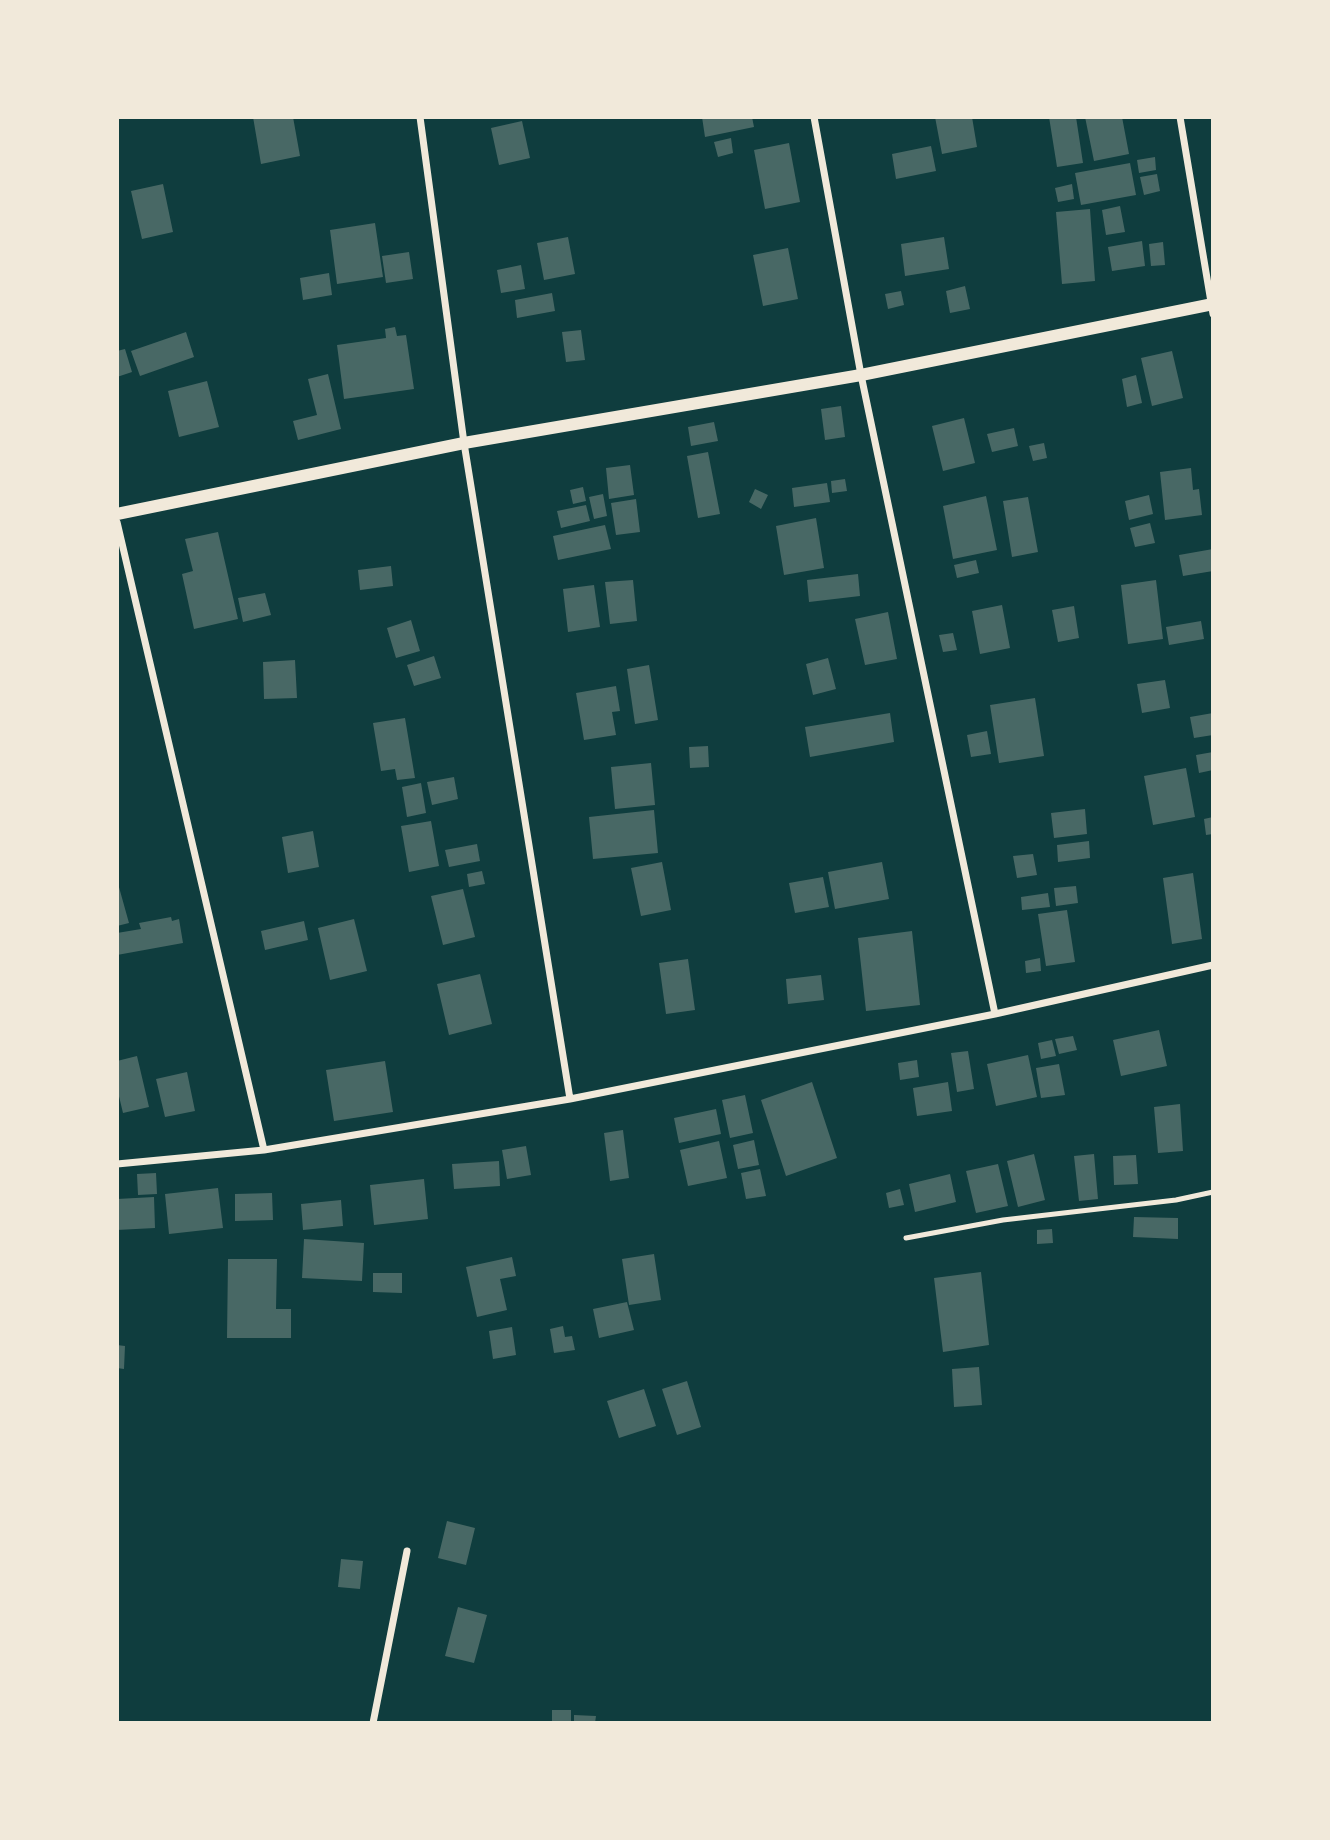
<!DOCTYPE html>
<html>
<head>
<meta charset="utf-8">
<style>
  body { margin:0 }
  #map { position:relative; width:1330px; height:1840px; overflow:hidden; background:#0f3d3e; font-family:Overpass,sans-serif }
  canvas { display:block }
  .frame { position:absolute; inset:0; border:119px solid #f1e9da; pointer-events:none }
</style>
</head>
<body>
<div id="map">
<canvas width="1330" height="1840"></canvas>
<div class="frame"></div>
</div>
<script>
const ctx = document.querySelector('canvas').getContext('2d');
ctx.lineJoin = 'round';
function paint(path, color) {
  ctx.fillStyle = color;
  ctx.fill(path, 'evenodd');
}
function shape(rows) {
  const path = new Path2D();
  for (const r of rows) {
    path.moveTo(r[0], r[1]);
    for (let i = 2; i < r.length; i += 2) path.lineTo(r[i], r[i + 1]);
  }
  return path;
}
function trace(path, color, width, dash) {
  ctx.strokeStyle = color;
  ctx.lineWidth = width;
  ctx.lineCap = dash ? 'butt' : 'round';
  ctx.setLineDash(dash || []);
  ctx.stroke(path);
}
paint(shape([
  [253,117,293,117,300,156,261,164],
  [702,117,752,117,754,127,705,137],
  [935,117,972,117,977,147,942,154],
  [1049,117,1076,117,1083,163,1057,167],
  [1085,117,1122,117,1129,154,1094,161],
  [522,121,530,158,499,165,491,128],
  [731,138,733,153,718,157,714,142],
  [789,143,800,202,765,209,754,150],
  [931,146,936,171,896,179,892,154],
  [1155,157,1156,170,1139,173,1137,160],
  [1130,163,1136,195,1081,205,1075,173],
  [1157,174,1160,191,1144,195,1140,177],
  [163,184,173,232,142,239,131,191],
  [1072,184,1074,199,1058,202,1055,188],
  [1120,206,1125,232,1106,235,1102,210],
  [1090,209,1095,281,1062,284,1056,212],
  [375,223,383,277,337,284,330,230],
  [568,237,575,274,544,280,537,243],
  [944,237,949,269,905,276,901,244],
  [1142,241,1145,266,1112,271,1108,247],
  [1163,242,1165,265,1151,266,1149,244],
  [788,248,798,299,763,306,753,255],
  [409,252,413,279,386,283,382,256],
  [521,265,525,289,501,293,497,270],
  [329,273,332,295,303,300,300,278],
  [965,286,970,309,950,313,946,291],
  [901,291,904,305,888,309,885,294],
  [552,293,555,311,517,318,515,300],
  [395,327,397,336,406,335,414,389,344,399,337,345,386,338,385,329],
  [581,330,585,360,566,362,562,332],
  [186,332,194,357,140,376,131,351],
  [125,349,132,372,117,377,117,351],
  [1172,351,1183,398,1152,406,1141,358],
  [328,374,341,429,298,440,293,421,317,415,308,379],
  [1136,375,1142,403,1127,407,1122,379],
  [207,381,219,427,179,437,168,391],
  [841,406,845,437,825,440,821,409],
  [964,418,975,463,943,471,932,426],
  [714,422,718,441,691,446,688,427],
  [1014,428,1018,446,992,452,987,434],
  [1044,443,1047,458,1033,461,1029,446],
  [708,452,720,514,698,518,687,456],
  [630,465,634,495,609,499,606,468],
  [1191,468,1193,490,1199,489,1202,515,1165,520,1160,472],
  [845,479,847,491,832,493,831,481],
  [827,483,830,502,794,507,792,488],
  [583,487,586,501,573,504,570,490],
  [755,489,768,495,761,509,749,502],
  [603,494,607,516,594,519,589,497],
  [1149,495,1153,514,1129,520,1125,501],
  [986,496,997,550,953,559,943,506],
  [1028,497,1038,552,1012,557,1003,501],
  [636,499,640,532,616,535,611,503],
  [586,505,590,521,561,528,557,511],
  [816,518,824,568,784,575,776,526],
  [1150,523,1155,543,1135,547,1130,528],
  [605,525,611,549,558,560,553,536],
  [218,532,238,619,194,629,182,574,193,571,185,539],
  [1213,549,1213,571,1183,576,1179,555],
  [976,560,979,573,957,578,954,565],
  [391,566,393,586,360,590,358,570],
  [858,574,860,596,809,602,807,580],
  [633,580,637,621,610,624,605,582],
  [1156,580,1163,639,1128,644,1121,585],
  [594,585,600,627,568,632,563,589],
  [265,593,271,615,243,622,238,598],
  [1002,605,1010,648,980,654,972,611],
  [1074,606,1079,638,1058,642,1052,610],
  [888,612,897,659,865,665,855,619],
  [411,620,420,651,396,658,387,628],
  [1201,621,1204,639,1169,645,1166,627],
  [953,633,957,650,943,652,939,635],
  [434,656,441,678,414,686,407,665],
  [828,658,836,689,813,695,806,664],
  [295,660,297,698,264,699,263,662],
  [649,665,658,720,635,724,627,669],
  [1165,680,1170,708,1142,713,1137,684],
  [616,686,620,711,612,712,616,735,584,740,576,693],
  [1035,698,1044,756,999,763,990,705],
  [890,713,894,742,810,757,805,727],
  [1213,713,1213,735,1194,738,1190,717],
  [405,718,415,778,397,780,395,769,381,771,373,723],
  [987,731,991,754,971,757,967,735],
  [708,746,709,767,690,768,689,747],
  [1213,752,1213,770,1199,773,1196,755],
  [651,763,655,805,615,809,611,767],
  [1186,768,1195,817,1153,825,1144,776],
  [454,777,458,799,432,805,427,782],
  [421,783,426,813,407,817,402,787],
  [1085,809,1087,834,1054,838,1051,813],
  [654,810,658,853,593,859,589,817],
  [1213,817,1213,834,1206,835,1204,819],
  [431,821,439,866,409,872,401,826],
  [313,831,319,867,288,873,282,837],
  [1089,841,1090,858,1058,862,1057,845],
  [477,844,480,861,449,867,445,850],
  [1033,854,1037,875,1017,878,1013,856],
  [662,862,671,910,641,916,631,868],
  [882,862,889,899,835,909,828,872],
  [482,871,485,884,469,887,467,874],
  [1193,873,1202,939,1172,944,1163,878],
  [823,877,829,907,795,913,789,883],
  [117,880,129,923,117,926],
  [1076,886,1078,903,1056,906,1054,888],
  [463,889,475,937,443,945,431,896],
  [1048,893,1050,907,1022,910,1021,897],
  [1067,910,1075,962,1046,966,1038,914],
  [171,917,172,921,179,919,183,943,117,955,117,933,141,929,139,923],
  [354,919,367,971,330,980,318,928],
  [304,921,308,940,265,950,261,931],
  [912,931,920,1005,866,1011,858,938],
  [1040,958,1041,971,1026,973,1025,961],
  [688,959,695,1010,666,1014,659,963],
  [480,974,492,1024,449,1035,437,984],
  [821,975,824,1000,788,1004,786,979],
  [1159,1030,1167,1066,1121,1076,1113,1040],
  [1073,1036,1077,1050,1059,1054,1055,1039],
  [1052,1040,1056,1056,1041,1059,1038,1043],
  [968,1051,974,1089,957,1092,951,1053],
  [1028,1055,1037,1097,996,1106,987,1064],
  [137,1056,149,1107,123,1113,117,1088,117,1061],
  [917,1060,919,1077,900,1080,898,1063],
  [385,1061,393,1112,334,1121,326,1070],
  [1059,1064,1065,1095,1041,1098,1036,1068],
  [187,1072,195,1111,165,1117,156,1079],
  [812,1082,837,1158,786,1176,761,1100],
  [948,1082,952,1111,917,1116,913,1088],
  [745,1095,753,1133,730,1138,722,1100],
  [1180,1104,1183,1151,1158,1153,1154,1107],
  [716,1109,721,1134,679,1143,674,1118],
  [623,1130,629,1178,610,1181,604,1133],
  [754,1140,759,1165,738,1169,733,1145],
  [719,1141,727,1178,688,1186,680,1150],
  [526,1146,531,1175,507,1179,502,1150],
  [1034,1154,1045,1200,1018,1207,1007,1161],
  [1094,1154,1098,1199,1079,1201,1074,1156],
  [1136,1155,1138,1184,1114,1185,1113,1156],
  [499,1161,500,1186,454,1189,452,1164],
  [998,1164,1008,1206,976,1213,966,1171],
  [760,1169,766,1196,746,1199,741,1173],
  [156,1173,157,1194,138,1195,137,1174],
  [950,1174,956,1202,915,1212,909,1184],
  [424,1179,428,1219,374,1225,370,1185],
  [218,1188,223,1228,169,1234,165,1194],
  [900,1189,904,1205,889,1208,886,1193],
  [272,1193,273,1220,235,1221,235,1194],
  [154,1197,155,1228,117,1230,117,1199],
  [341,1200,343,1226,303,1230,301,1204],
  [1134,1217,1178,1218,1178,1239,1133,1237],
  [1052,1229,1053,1243,1037,1244,1037,1230],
  [304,1239,364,1243,362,1281,302,1278],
  [654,1254,661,1300,629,1305,622,1259],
  [512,1257,516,1276,500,1279,507,1310,477,1317,466,1267],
  [228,1259,277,1259,276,1309,291,1309,291,1338,227,1338],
  [981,1272,989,1345,943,1352,934,1278],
  [373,1273,402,1273,402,1293,373,1292],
  [627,1302,634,1330,599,1338,593,1309],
  [563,1326,565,1337,572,1336,575,1350,554,1353,550,1329],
  [512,1327,516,1355,493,1359,489,1331],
  [117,1345,125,1346,124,1369,117,1368],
  [979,1367,982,1405,954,1407,952,1369],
  [687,1381,701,1427,677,1435,662,1389],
  [644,1389,656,1426,619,1438,607,1401],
  [447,1521,475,1528,466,1565,438,1558],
  [341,1559,363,1561,360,1589,338,1587],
  [458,1607,487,1615,474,1663,445,1656],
  [552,1710,571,1710,571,1723,552,1723],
  [574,1715,596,1716,595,1723,574,1723]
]), '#486865');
trace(shape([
  [906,1238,1003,1220,1176,1200,1213,1192]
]), '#f1e9da', 5);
trace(shape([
  [420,117,464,443,570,1099],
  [814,117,861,375,995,1014],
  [1180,117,1213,314],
  [117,522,264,1150],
  [117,1164,264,1150,570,1099,995,1014,1213,965],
  [373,1723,407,1551]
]), '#f1e9da', 7);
trace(shape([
  [117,514,464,443,861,375,1213,304]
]), '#f1e9da', 12);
</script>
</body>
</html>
